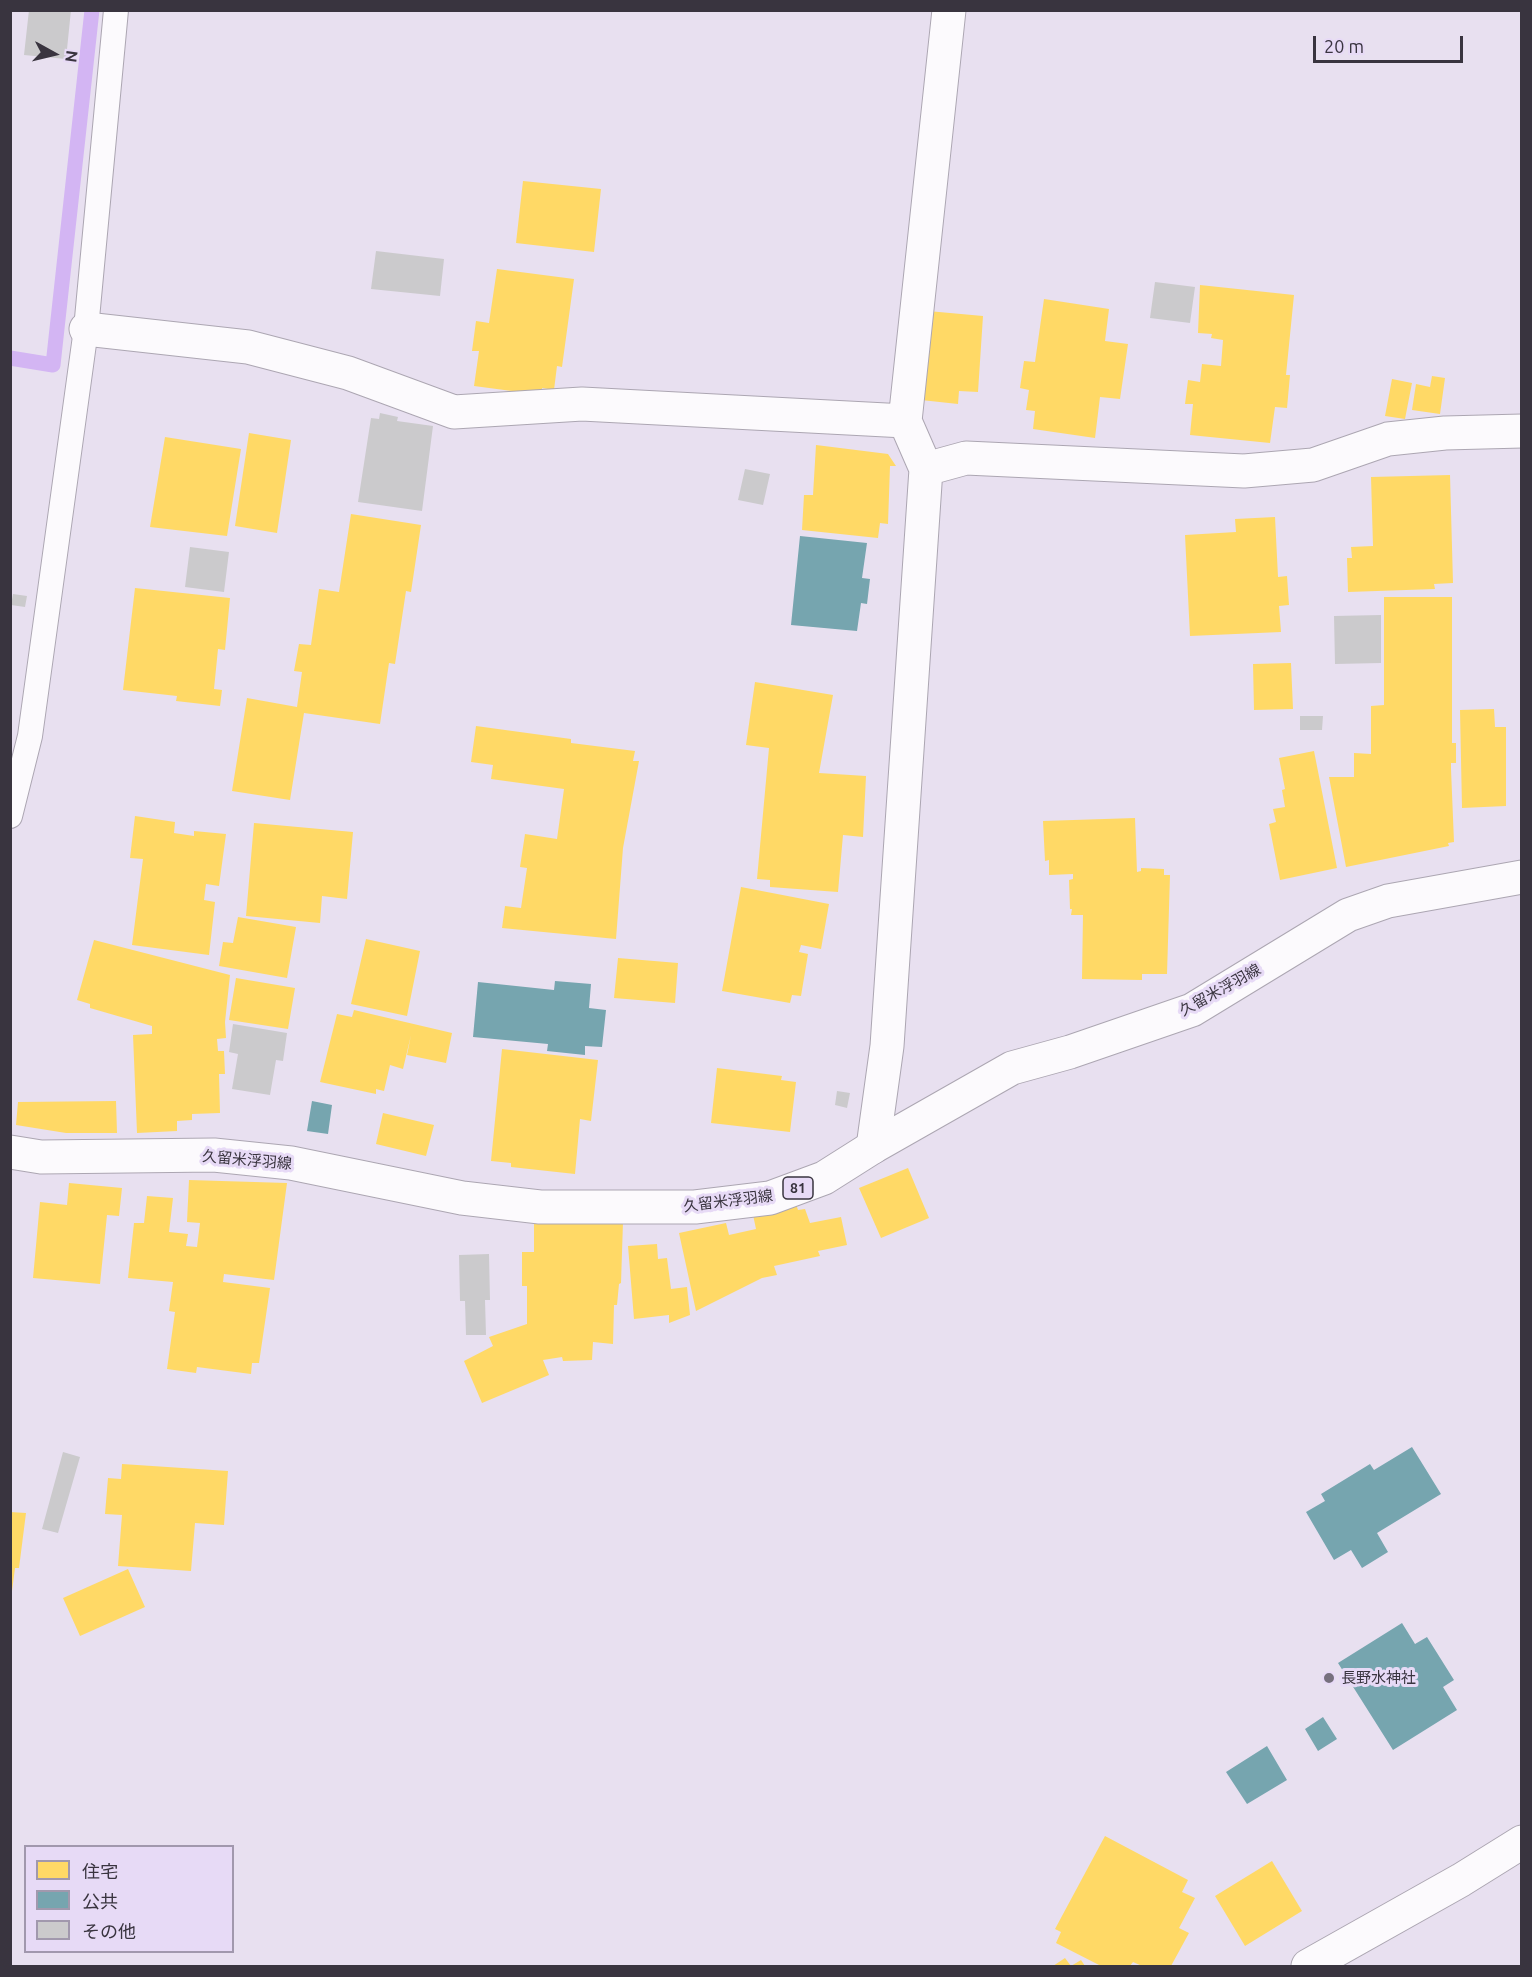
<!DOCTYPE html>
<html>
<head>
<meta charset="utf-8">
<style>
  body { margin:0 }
  #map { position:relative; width:1532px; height:1977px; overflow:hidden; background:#e8e0f0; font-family:Ubuntu,"Noto Sans JP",sans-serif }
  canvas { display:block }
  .frame { position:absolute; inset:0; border:12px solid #39343f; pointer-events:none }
  .legend { position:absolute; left:24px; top:1845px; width:210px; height:108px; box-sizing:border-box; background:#e7daf6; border:2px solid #a198ad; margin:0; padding:8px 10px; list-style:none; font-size:18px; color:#39343f }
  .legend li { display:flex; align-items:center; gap:12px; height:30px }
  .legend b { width:30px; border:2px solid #a198ad }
  .north { position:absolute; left:24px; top:24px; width:60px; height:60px; -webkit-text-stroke:4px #e7daf6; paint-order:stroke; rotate:98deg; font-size:16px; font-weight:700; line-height:24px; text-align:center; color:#39343f }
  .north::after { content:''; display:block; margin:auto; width:21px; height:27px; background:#39343f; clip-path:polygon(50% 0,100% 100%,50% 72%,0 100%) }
  .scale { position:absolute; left:1313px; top:36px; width:150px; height:27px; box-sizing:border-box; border:3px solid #39343f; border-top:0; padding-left:8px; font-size:18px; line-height:21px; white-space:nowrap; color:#39343f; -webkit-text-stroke:4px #e7daf6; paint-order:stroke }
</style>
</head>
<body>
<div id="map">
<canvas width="1532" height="1977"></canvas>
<div class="frame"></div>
<ul class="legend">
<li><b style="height:16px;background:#ffd966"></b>住宅</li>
<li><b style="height:16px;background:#76a5af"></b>公共</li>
<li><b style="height:16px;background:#cbcacc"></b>その他</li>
</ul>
<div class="north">N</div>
<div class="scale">20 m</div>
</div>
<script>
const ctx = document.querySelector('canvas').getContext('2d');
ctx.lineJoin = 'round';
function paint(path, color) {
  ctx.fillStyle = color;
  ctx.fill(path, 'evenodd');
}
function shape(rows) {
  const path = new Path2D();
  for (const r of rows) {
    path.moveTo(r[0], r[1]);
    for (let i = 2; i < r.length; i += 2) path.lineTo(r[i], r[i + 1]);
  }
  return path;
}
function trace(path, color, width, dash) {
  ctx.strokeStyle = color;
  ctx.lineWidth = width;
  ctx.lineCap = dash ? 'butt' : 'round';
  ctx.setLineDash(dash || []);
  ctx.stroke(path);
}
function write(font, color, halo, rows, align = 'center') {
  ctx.font = font + ' Ubuntu,"Noto Sans JP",sans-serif';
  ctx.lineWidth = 6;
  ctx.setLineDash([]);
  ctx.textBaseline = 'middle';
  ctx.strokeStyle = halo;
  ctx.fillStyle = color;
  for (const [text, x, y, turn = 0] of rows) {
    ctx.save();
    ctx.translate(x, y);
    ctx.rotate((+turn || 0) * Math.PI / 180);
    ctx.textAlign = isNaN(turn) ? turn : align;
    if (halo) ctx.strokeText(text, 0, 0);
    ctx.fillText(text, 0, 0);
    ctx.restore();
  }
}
paint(shape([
  [523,181,601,189,594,252,516,243],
  [497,269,574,279,562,367,557,366,554,390,542,388,542,395,474,386,479,351,472,351,476,321,489,323],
  [1200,285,1294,295,1286,375,1290,375,1287,408,1275,407,1270,443,1190,435,1193,404,1185,404,1188,380,1200,382,1202,364,1221,366,1223,340,1211,338,1212,334,1198,333],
  [1044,299,1109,309,1105,341,1128,344,1120,399,1100,397,1095,438,1033,429,1035,411,1026,410,1029,390,1020,388,1024,361,1035,362],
  [928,311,983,316,978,392,959,391,958,404,921,400],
  [1432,376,1445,378,1440,414,1412,410,1416,384,1430,387],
  [1392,379,1412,383,1405,419,1385,416],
  [249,433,291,440,277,533,235,526],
  [165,437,241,449,227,536,150,527],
  [816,445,888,454,896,466,890,466,888,524,880,523,878,538,802,530,804,495,813,495],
  [1450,475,1453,583,1434,584,1435,589,1348,592,1347,558,1352,558,1351,547,1373,546,1371,477],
  [351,514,421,525,411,592,406,591,395,664,389,663,380,724,304,713,290,800,232,791,247,698,297,707,302,672,294,671,299,644,311,645,319,589,339,592],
  [1275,517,1278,577,1287,576,1289,605,1279,606,1281,632,1190,636,1185,535,1236,532,1235,519],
  [135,588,230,598,225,650,218,649,214,689,222,690,220,706,176,701,177,696,123,690],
  [1384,597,1452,597,1452,743,1456,743,1456,763,1451,763,1451,769,1454,842,1448,843,1449,846,1346,867,1329,777,1354,777,1354,753,1371,754,1371,706,1384,705],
  [1291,663,1293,709,1254,710,1253,664],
  [755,682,833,695,819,773,866,776,863,837,843,835,838,892,770,887,770,880,757,879,769,748,746,745],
  [1494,709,1495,727,1506,727,1506,806,1462,808,1460,710],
  [476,726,571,739,571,743,635,751,633,761,639,761,623,848,616,939,502,928,505,906,521,908,527,868,520,867,525,834,557,839,564,789,491,779,493,765,471,762],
  [1314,751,1337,868,1280,880,1269,824,1276,822,1273,809,1285,807,1282,790,1285,789,1279,758],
  [135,816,175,822,174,833,194,836,194,831,226,834,219,886,206,884,204,900,215,902,209,955,132,945,143,859,130,858],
  [1135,818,1137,872,1141,871,1141,868,1164,869,1164,875,1170,875,1167,974,1142,974,1142,980,1082,979,1083,915,1071,915,1072,909,1070,909,1069,880,1073,879,1073,874,1049,875,1049,860,1045,861,1043,821],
  [254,823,353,832,347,899,322,896,320,923,246,916],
  [741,887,829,904,821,949,801,945,799,952,808,954,801,996,792,995,790,1003,722,991],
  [238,917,296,927,287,978,219,966,223,942,233,943],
  [366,939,420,951,407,1016,351,1004],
  [94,940,230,975,225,1022,226,1038,217,1039,218,1051,224,1051,225,1074,219,1074,220,1113,192,1114,192,1120,177,1121,177,1131,137,1133,133,1035,152,1034,152,1026,90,1008,90,1004,77,1000],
  [618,958,678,963,675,1003,614,998],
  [236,978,295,988,288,1029,229,1020],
  [354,1010,452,1033,446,1063,407,1055,411,1035,403,1069,390,1065,384,1091,376,1089,376,1094,320,1082,337,1014,352,1017],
  [502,1049,598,1060,591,1121,580,1119,575,1174,511,1167,511,1163,491,1161],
  [717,1068,782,1076,781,1080,796,1082,790,1132,711,1123],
  [116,1101,117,1133,66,1133,16,1125,18,1102],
  [383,1113,434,1125,426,1156,376,1144],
  [908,1168,929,1218,881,1238,859,1188],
  [189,1180,287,1183,274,1280,224,1274,223,1282,270,1288,259,1363,252,1363,251,1374,197,1367,196,1373,167,1369,175,1312,169,1311,173,1282,128,1278,134,1223,144,1223,147,1196,173,1198,169,1232,188,1234,186,1246,197,1247,200,1223,187,1222],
  [69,1183,122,1188,119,1216,107,1215,100,1284,33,1278,40,1202,67,1205],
  [795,1201,798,1210,805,1209,810,1223,841,1217,847,1245,818,1251,820,1256,774,1266,777,1275,762,1278,696,1311,679,1233,726,1223,729,1235,756,1229,752,1210],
  [534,1220,623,1222,621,1283,619,1284,617,1305,614,1305,613,1344,593,1342,592,1360,563,1361,562,1357,543,1360,549,1375,482,1403,464,1361,493,1346,489,1337,527,1324,527,1286,522,1286,522,1252,534,1252],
  [657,1244,658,1259,667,1258,671,1289,687,1287,690,1315,669,1323,669,1315,634,1319,628,1246],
  [122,1464,228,1471,224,1525,195,1523,191,1571,118,1566,122,1515,105,1514,108,1478,121,1479],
  [10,1512,26,1513,19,1568,15,1568,12,1591],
  [128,1569,145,1607,80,1636,63,1598],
  [1105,1836,1188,1880,1182,1892,1195,1898,1179,1928,1189,1933,1171,1966,1142,1966,1133,1962,1130,1966,1101,1966,1056,1943,1061,1932,1055,1929],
  [1272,1861,1302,1911,1245,1946,1215,1896],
  [1065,1958,1071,1966,1081,1960,1085,1966,1053,1966]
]), '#ffd966');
paint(shape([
  [800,536,867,543,862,578,870,579,867,604,861,603,857,631,791,625],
  [555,981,591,984,589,1008,606,1010,602,1047,585,1046,585,1055,547,1051,548,1044,473,1037,478,982,554,990],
  [312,1101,332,1105,328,1134,307,1131],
  [1412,1447,1441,1494,1377,1533,1388,1552,1362,1568,1351,1550,1334,1560,1306,1512,1325,1501,1321,1494,1370,1464,1374,1470],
  [1402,1623,1415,1644,1427,1637,1454,1680,1443,1687,1457,1710,1393,1750,1338,1663],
  [1323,1717,1337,1739,1318,1751,1305,1729],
  [1267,1746,1287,1780,1247,1804,1226,1772]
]), '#76a5af');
trace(shape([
  [10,358,53,365,92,10]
]), '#d3b5f3', 15);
paint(shape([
  [29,10,71,10,66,59,24,55],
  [376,251,444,259,440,296,371,289],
  [1155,282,1195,287,1190,323,1150,318],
  [380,413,398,417,397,421,433,426,422,511,358,502,371,418,379,419],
  [745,469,770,474,763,505,738,500],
  [190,547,229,552,224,592,185,587],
  [13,594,27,596,25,607,11,605],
  [1381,615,1381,663,1335,664,1334,616],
  [1300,716,1323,716,1322,730,1300,730],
  [233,1024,287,1033,283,1061,276,1060,270,1095,232,1089,238,1054,229,1052],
  [837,1091,850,1093,847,1108,835,1105],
  [489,1254,490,1300,485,1300,486,1335,466,1335,465,1301,460,1301,459,1255],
  [63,1452,80,1457,58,1533,42,1529]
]), '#cbcacc');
const service = shape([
  [10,816,30,736,86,329,116,10]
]);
const minor = shape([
  [86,329,248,347,348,373,454,412,582,404,905,421],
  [926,469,966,458,1244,471,1313,465,1388,439,1445,433,1522,431],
  [873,1147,887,1046,926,469,905,421,949,10],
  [1308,1966,1461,1880,1522,1842]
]);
const primary = shape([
  [10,1152,41,1157,214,1155,291,1163,462,1198,540,1207,695,1207,770,1198,824,1178,873,1147,1012,1068,1070,1052,1192,1010,1348,915,1388,901,1522,877]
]);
trace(service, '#aca6b2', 26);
trace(minor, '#aca6b2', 35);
trace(primary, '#aca6b2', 35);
trace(service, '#fcfafd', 24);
trace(minor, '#fcfafd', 33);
trace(primary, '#fcfafd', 33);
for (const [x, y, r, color] of [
  [1329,1678,6,"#76707d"]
]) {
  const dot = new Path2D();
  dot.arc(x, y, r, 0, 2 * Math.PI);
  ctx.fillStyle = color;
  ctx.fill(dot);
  trace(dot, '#e7daf6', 2);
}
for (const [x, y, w] of [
  [798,1188,30]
]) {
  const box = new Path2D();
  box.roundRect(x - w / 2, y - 11, w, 22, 4.5);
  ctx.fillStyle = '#e7daf6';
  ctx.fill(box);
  trace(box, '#39343f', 1.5);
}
write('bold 14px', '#39343f', null, [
  ["81",798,1188]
]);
write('15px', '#39343f', '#e7daf6', [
  ["久留米浮羽線",1220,990,-29],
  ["久留米浮羽線",247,1160,5],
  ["久留米浮羽線",728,1201,-7]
]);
write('15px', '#39343f', '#e7daf6', [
  ["長野水神社",1341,1678]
], 'left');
</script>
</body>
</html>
